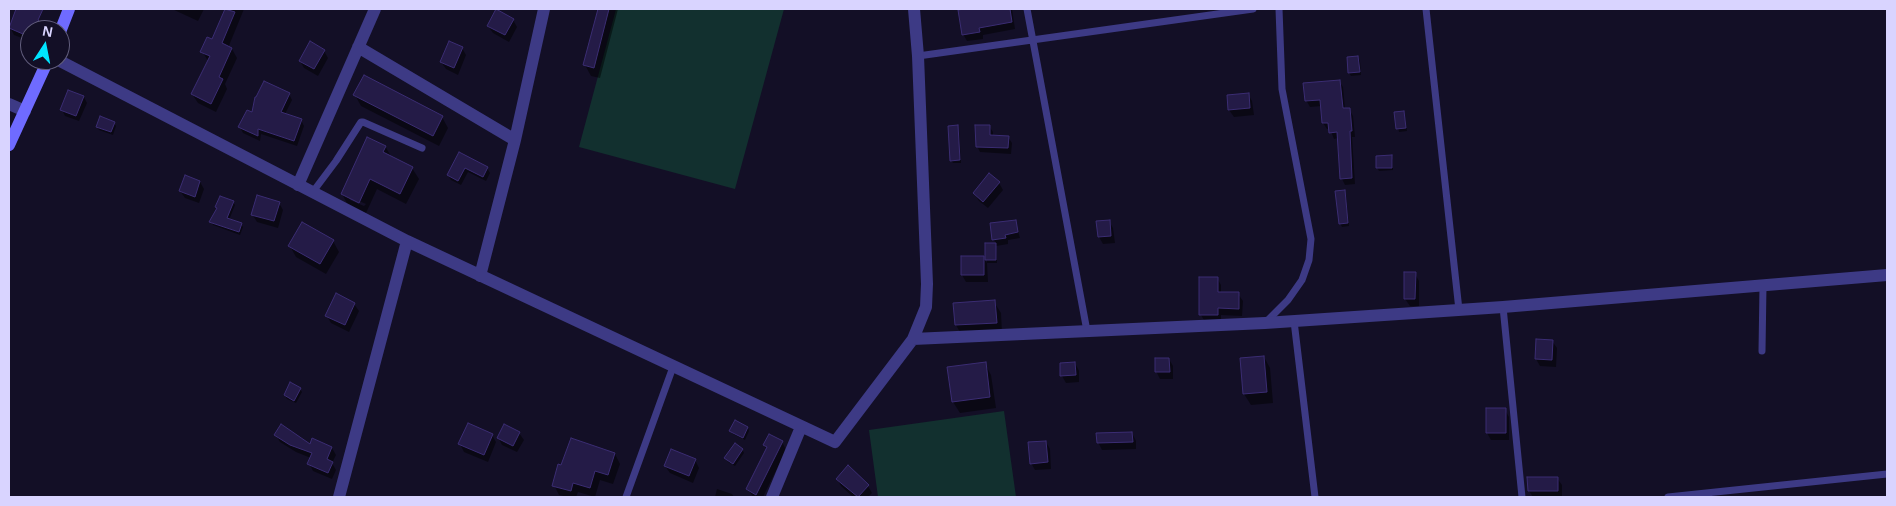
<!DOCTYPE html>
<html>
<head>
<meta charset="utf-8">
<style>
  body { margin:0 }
  #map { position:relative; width:1896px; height:506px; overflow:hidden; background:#130f26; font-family:Helvetica,sans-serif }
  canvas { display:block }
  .frame { position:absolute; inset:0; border:10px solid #d9d4ff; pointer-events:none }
  .north { position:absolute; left:20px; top:20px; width:50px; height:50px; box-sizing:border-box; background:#130f26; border:1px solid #625e7d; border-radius:50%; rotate:11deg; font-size:14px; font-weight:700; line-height:20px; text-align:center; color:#d9d4ff }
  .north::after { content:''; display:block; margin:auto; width:18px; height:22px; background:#00e5ff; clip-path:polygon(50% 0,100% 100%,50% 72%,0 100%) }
</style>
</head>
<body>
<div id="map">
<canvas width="1896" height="506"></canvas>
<div class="frame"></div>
<div class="north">N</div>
</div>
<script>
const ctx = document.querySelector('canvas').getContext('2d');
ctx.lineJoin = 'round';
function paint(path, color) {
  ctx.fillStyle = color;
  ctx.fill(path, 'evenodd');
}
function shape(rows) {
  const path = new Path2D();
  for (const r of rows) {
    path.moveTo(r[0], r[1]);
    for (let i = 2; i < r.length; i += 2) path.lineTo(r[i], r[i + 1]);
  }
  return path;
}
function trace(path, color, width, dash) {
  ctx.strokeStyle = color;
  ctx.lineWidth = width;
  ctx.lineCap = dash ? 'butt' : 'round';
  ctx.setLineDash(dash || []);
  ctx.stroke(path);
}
paint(shape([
  [616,9,784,9,735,189,579,147],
  [1004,411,1016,497,878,497,869,430]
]), '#12302f');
paint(shape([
  [172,9,204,9,198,21],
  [226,9,244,9,228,48,232,49,237,58,225,84,227,89,216,112,198,103,192,94,208,61,202,51,213,41],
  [599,9,618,9,600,78,591,76,585,65],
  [974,9,1012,9,1015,29,983,35,983,39,967,41,963,34,959,11],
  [513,20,517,27,509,42,493,33,488,26],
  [39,23,44,30,30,30,30,41,14,35,10,27],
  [462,48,466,55,458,75,446,69,441,62],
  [324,51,328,58,318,76,304,68,300,61],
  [1358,57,1360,61,1361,75,1351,76,1349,73],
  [1339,81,1343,87,1345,109,1349,109,1353,116,1355,137,1352,137,1355,184,1345,185,1342,179,1338,138,1334,139,1330,129,1327,129,1323,123,1322,106,1310,107,1306,100],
  [69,92,84,97,87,103,79,121,65,116,62,110],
  [289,94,292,100,285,114,301,120,304,126,297,146,261,134,260,141,243,133,240,127,252,114],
  [1248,94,1252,101,1254,115,1234,117,1229,110],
  [355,95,442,117,448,128,439,146,361,106],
  [1404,112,1407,131,1399,132,1395,113],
  [114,123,116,126,113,135,99,130,97,127],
  [957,126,959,129,961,163,953,163,951,160],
  [989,126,993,132,993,136,1008,137,1012,143,1011,154,980,152,977,146],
  [385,146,392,158,412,168,419,179,406,204,377,189,366,213,348,205,342,194],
  [350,197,366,204,364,206,350,200],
  [459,153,487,168,490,173,486,181,468,172,461,185,451,180,448,175],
  [1391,157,1393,160,1393,170,1379,171,1377,167],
  [200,182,204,189,199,203,185,198,180,191],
  [999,183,1003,190,988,208,979,201,974,193],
  [1345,192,1346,195,1349,226,1342,227,1340,223],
  [233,202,235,205,229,220,241,224,243,227,240,235,213,225,211,222,218,210,216,207],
  [279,203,283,210,278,228,257,222,252,214],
  [1015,221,1020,238,1008,240,1008,244,996,246,997,263,987,263,988,282,966,282,962,275,962,257,984,257,987,263,986,245,996,244,994,240,991,224],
  [1109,221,1113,228,1115,243,1103,244,1099,237],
  [333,241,339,252,326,274,296,257,290,246],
  [1415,274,1419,281,1419,306,1410,306,1405,299],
  [1201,278,1217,278,1221,285,1221,293,1238,294,1243,301,1242,316,1221,315,1221,322,1205,322,1201,315],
  [994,302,1001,313,1002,333,962,336,956,325],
  [354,304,359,311,349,332,331,323,327,316],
  [1552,341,1557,348,1556,367,1540,366,1536,359],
  [1264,357,1270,368,1273,403,1251,405,1244,394],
  [1169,359,1173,366,1173,379,1160,379,1156,371],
  [1075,363,1079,371,1079,382,1066,383,1062,376],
  [985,364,991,375,996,408,960,413,953,402],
  [300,389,302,392,296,403,287,399,285,395],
  [1487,410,1505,410,1509,417,1509,440,1491,440,1487,433],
  [748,428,749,431,745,440,733,434,731,431],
  [519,433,524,440,517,452,502,445,498,437],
  [1132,433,1136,441,1136,449,1102,450,1098,442],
  [276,435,310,446,332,448,336,455,332,463,336,470,332,479,313,471,309,463,311,458,296,452,280,442],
  [492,435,496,442,488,462,464,452,460,444],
  [769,436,782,442,786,450,763,497,753,497,748,489,767,450,764,445],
  [572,439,615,454,620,464,613,484,600,480,595,497,578,492,576,497,568,497,559,495,554,485],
  [1046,442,1050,449,1051,469,1035,470,1031,463],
  [742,449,744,453,735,466,728,462,726,458],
  [695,460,699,468,693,483,670,473,665,466],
  [1557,478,1562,485,1562,497,1533,497,1529,491],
  [837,479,868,486,872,493,868,497,853,497,841,486],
  [717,489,732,494,734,497,715,497]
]), '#0007');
const building = shape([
  [16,9,43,9,38,20,40,22,37,30,30,30,30,37,9,28,16,9],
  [225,9,235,12,222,43,232,48,219,77,223,79,211,104,191,94,210,56,200,52,207,37,212,39,225,9],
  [496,9,514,19,505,35,487,26,496,9],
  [598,9,609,9,594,68,583,65,598,9],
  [964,9,1010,9,1012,22,979,28,980,32,962,35,958,10,964,9],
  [310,41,325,50,314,69,299,61,310,41],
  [449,41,463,47,454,68,440,62,449,41],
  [1358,56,1360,72,1348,73,1347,57,1358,56],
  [364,75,443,116,433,136,353,95,364,75],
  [1340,80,1343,108,1350,108,1352,131,1350,131,1352,178,1340,179,1337,132,1329,133,1328,123,1322,123,1320,100,1305,101,1303,83,1340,80],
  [264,81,290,93,281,112,302,119,294,141,258,129,258,136,238,127,247,110,252,112,255,97,256,97,264,81],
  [68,90,84,96,76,116,60,110,68,90],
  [1249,93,1250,108,1228,110,1227,95,1249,93],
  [1404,111,1406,128,1396,129,1394,112,1404,111],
  [100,116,115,122,111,132,96,127,100,116],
  [958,125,960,160,950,161,948,126,958,125],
  [975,125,990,125,990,135,1009,136,1008,148,976,147,975,125],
  [367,137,386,146,383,152,413,167,400,194,370,179,359,203,341,194,367,137],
  [459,152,488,167,483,177,465,168,458,181,447,175,459,152],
  [1392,155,1392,168,1376,168,1376,156,1392,155],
  [989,173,1000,182,983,202,973,193,989,173],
  [185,175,200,181,195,197,179,191,185,175],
  [1345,190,1348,223,1339,224,1335,191,1345,190],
  [257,195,280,202,274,221,251,215,257,195],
  [220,196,234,201,227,218,242,223,239,232,209,222,217,208,215,207,220,196],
  [1016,220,1018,232,1005,235,1006,238,992,240,990,223,1016,220],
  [1110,220,1111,236,1098,237,1096,221,1110,220],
  [302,222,334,240,320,264,288,246,302,222],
  [985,243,996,243,996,260,985,260,985,243],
  [961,256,984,256,984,275,961,275,961,256],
  [1404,272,1416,272,1415,299,1404,299,1404,272],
  [1199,277,1218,277,1218,292,1239,292,1239,309,1218,308,1218,315,1199,315,1199,277],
  [336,293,355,303,345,325,325,316,336,293],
  [995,300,997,323,955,325,953,303,995,300],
  [1536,339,1553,340,1552,360,1535,359,1536,339],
  [1264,356,1267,392,1243,394,1240,358,1264,356],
  [1155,358,1169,358,1170,372,1155,372,1155,358],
  [986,362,990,397,952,402,947,367,986,362],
  [1075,362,1076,375,1060,376,1060,363,1075,362],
  [290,382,301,388,294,401,284,395,290,382],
  [1486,408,1506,408,1506,433,1486,433,1486,408],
  [735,420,748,427,743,438,729,431,735,420],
  [468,423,493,434,484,455,458,444,468,423],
  [281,424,310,444,312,438,332,447,327,459,333,462,328,473,307,464,312,453,290,445,274,435,281,424],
  [504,424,520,432,513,446,497,438,504,424],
  [1132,432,1133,442,1097,443,1096,433,1132,432],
  [769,434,783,441,756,495,746,489,767,447,763,445,769,434],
  [571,438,615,453,608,475,595,471,590,488,573,483,571,491,552,486,558,464,561,465,571,438],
  [1046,441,1048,462,1030,464,1028,442,1046,441],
  [735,443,743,449,733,464,724,458,735,443],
  [671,449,696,459,689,476,664,466,671,449],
  [848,465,869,485,858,497,836,479,848,465],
  [1527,477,1558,477,1558,491,1528,491,1527,477]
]);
paint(building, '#241b47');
trace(building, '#3b2d73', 1);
trace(shape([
  [1027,9,1087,331],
  [1426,9,1459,310],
  [918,56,1253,9],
  [312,193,336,161,361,122,363,122,422,148],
  [1503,307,1522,497],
  [1294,321,1315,497],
  [1265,323,1288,300,1302,280,1309,260,1311,239,1282,89,1279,9],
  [1762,351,1763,286],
  [626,497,673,367],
  [1668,497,1887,474]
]), '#3d3a85', 7);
trace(shape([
  [358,47,515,140],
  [58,60,407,241,835,442,913,339,926,307,927,284,918,56,914,9],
  [9,104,25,111],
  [298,185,375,9],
  [480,276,515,140,544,9],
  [913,339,1265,323,1503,307,1887,275],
  [339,497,407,241],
  [772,497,801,427]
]), '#3d3a85', 12);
trace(shape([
  [60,32,69,9],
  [9,145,48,60]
]), '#6f6bff', 12);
</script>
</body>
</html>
